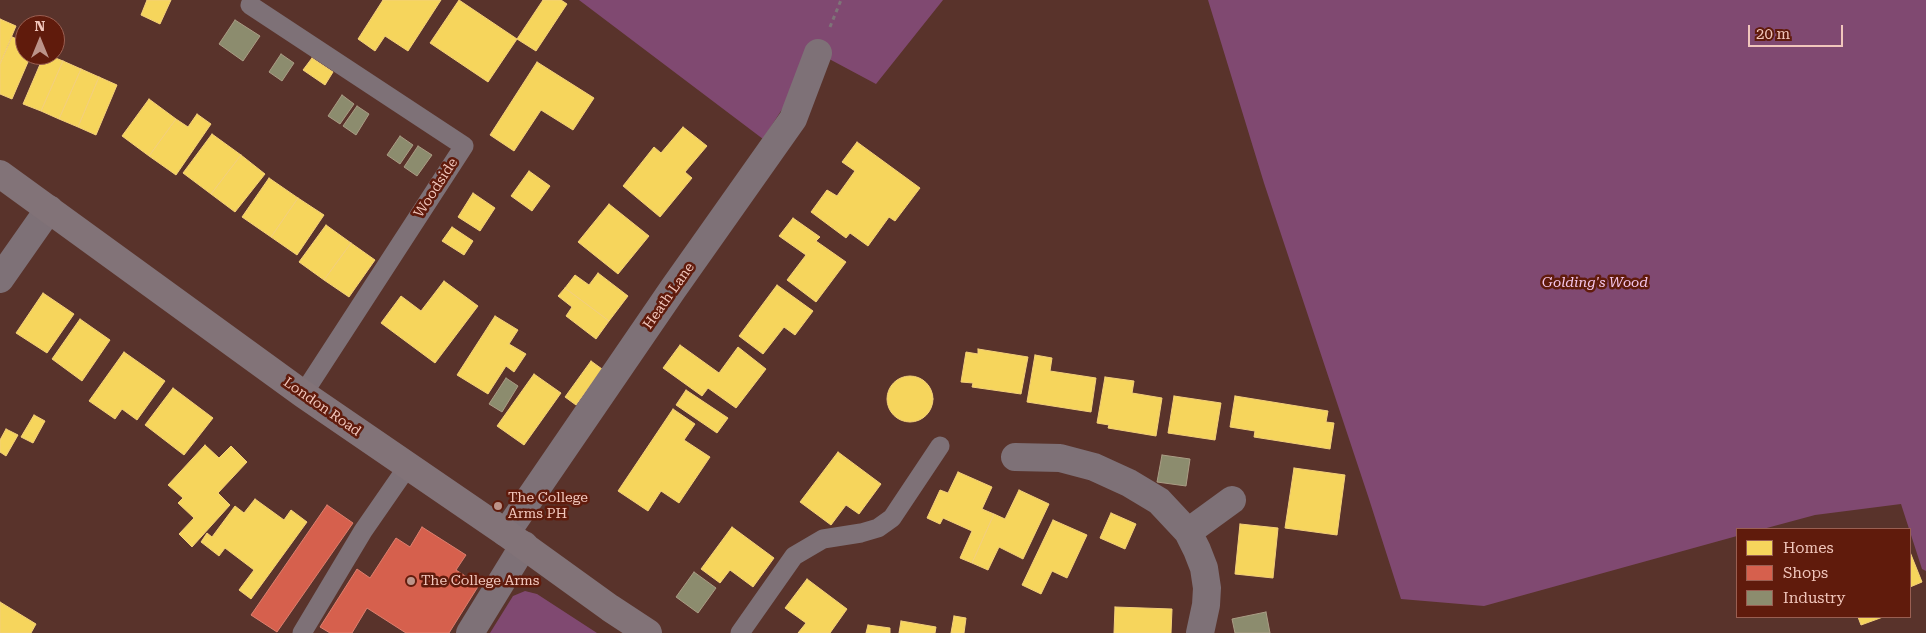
<!DOCTYPE html>
<html>
<head>
<meta charset="utf-8">
<style>
  body { margin:0 }
  #map { position:relative; width:1926px; height:633px; overflow:hidden; background:#59332b; font-family:"Roboto Serif",serif }
  canvas { display:block }
  .legend { position:absolute; left:1736px; top:528px; width:175px; height:90px; box-sizing:border-box; background:#601b0c; border:1px solid #9a5f52; margin:0; padding:6px 9px; list-style:none; font-size:15px; color:#f1c6bc }
  .legend li { display:flex; align-items:center; gap:10px; height:25px }
  .legend b { width:25px; border:1px solid #9a5f52 }
  .north { position:absolute; left:15px; top:15px; width:50px; height:50px; box-sizing:border-box; background:#601b0c; border:1px solid #9a5f52; border-radius:50%; rotate:0deg; font-size:14px; font-weight:700; line-height:20px; text-align:center; color:#f1c6bc }
  .north::after { content:''; display:block; margin:auto; width:18px; height:22px; background:#bc9389; clip-path:polygon(50% 0,100% 100%,50% 72%,0 100%) }
  .scale { position:absolute; left:1748px; top:25px; width:95px; height:22px; box-sizing:border-box; border:2px solid #f1c6bc; border-top:0; padding-left:6px; font-size:15px; line-height:18px; white-space:nowrap; color:#f1c6bc; -webkit-text-stroke:4px #601b0c; paint-order:stroke }
</style>
</head>
<body>
<div id="map">
<canvas width="1926" height="633"></canvas>
<ul class="legend">
<li><b style="height:14px;background:#f6d55c"></b>Homes</li>
<li><b style="height:14px;background:#d6604d"></b>Shops</li>
<li><b style="height:14px;background:#8c8c6e"></b>Industry</li>
</ul>
<div class="north">N</div>
<div class="scale">20 m</div>
</div>
<script>
const ctx = document.querySelector('canvas').getContext('2d');
ctx.lineJoin = 'round';
function paint(path, color) {
  ctx.fillStyle = color;
  ctx.fill(path, 'evenodd');
}
function shape(rows) {
  const path = new Path2D();
  for (const r of rows) {
    if (r.length === 3) {
      path.moveTo(r[0] + r[2], r[1]);
      path.arc(r[0], r[1], r[2], 0, 2 * Math.PI);
      continue;
    }
    path.moveTo(r[0], r[1]);
    for (let i = 2; i < r.length; i += 2) path.lineTo(r[i], r[i + 1]);
  }
  return path;
}
function trace(path, color, width, dash) {
  ctx.strokeStyle = color;
  ctx.lineWidth = width;
  ctx.lineCap = dash ? 'butt' : 'round';
  ctx.setLineDash(dash || []);
  ctx.stroke(path);
}
function write(font, color, halo, rows, align = 'center') {
  ctx.font = font + ' "Roboto Serif",serif';
  ctx.lineWidth = 5;
  ctx.setLineDash([]);
  ctx.textBaseline = 'middle';
  ctx.strokeStyle = halo;
  ctx.fillStyle = color;
  for (const [text, x, y, turn = 0] of rows) {
    ctx.save();
    ctx.translate(x, y);
    ctx.rotate((+turn || 0) * Math.PI / 180);
    ctx.textAlign = isNaN(turn) ? turn : align;
    if (halo) ctx.strokeText(text, 0, 0);
    ctx.fillText(text, 0, 0);
    ctx.restore();
  }
}
paint(shape([
  [579,0,943,0,876,84,818,53,763,139],
  [1208,0,1926,0,1926,571,1922,569,1901,504,1815,515,1763,529,1737,529,1737,536,1484,606,1401,599,1369,499,1264,183],
  [525,591,537,594,597,633,490,633,513,596]
]), '#804971');
const homes = shape([
  [147,0,171,0,160,24,141,15,147,0],
  [383,0,441,0,408,51,385,36,375,51,358,39,383,0],
  [459,0,517,39,488,82,430,43,459,0],
  [543,0,561,0,567,4,536,51,517,39,543,0],
  [0,19,16,26,0,64,0,19],
  [12,37,25,42,25,55,31,55,12,99,0,94,0,64,12,37],
  [44,55,48,55,63,61,41,111,23,104,44,55],
  [312,58,333,72,325,85,303,70,312,58],
  [63,61,81,69,59,119,41,111,63,61],
  [537,62,594,98,573,130,541,110,514,151,490,135,537,62],
  [81,69,99,77,78,127,59,119,81,69],
  [99,77,117,85,96,135,78,127,99,77],
  [149,99,176,119,149,156,122,136,149,99],
  [197,114,211,124,176,175,149,156,176,119,188,127,197,114],
  [683,127,707,146,685,172,692,178,660,217,623,186,654,147,661,153,683,127],
  [212,134,241,155,211,194,183,173,212,134],
  [857,142,920,188,895,221,889,217,868,246,850,233,846,238,811,212,827,190,837,196,855,171,842,162,857,142],
  [241,155,265,174,235,212,211,194,241,155],
  [529,171,550,186,532,211,511,196,529,171],
  [269,178,298,198,271,237,242,217,269,178],
  [473,193,495,208,480,231,458,217,473,193],
  [298,198,324,215,297,255,271,237,298,198],
  [609,204,649,236,618,274,578,242,609,204],
  [793,218,820,237,816,241,846,262,816,302,787,280,806,255,779,236,793,218],
  [326,225,351,243,324,280,299,262,326,225],
  [452,227,473,241,464,255,442,241,452,227],
  [351,243,375,260,349,297,324,280,351,243],
  [598,273,628,296,609,321,565,288,575,275,589,285,598,273],
  [444,281,478,306,435,363,381,323,401,296,421,311,444,281],
  [777,285,813,311,795,335,784,327,763,354,739,336,777,285],
  [565,288,609,321,596,339,566,316,572,307,558,296,565,288],
  [43,293,74,314,47,353,16,333,43,293],
  [495,316,518,330,509,344,526,354,514,372,506,366,488,394,457,375,495,316],
  [80,319,110,340,82,381,52,359,80,319],
  [680,345,719,373,738,347,766,369,736,408,708,388,702,396,663,368,680,345],
  [978,349,1028,357,1021,394,972,387,973,383,961,382,966,352,978,354,978,349],
  [124,352,165,381,137,420,122,409,115,419,89,401,124,352],
  [1035,355,1052,358,1050,371,1096,378,1091,412,1027,402,1035,355],
  [591,361,602,369,576,405,565,397,591,361],
  [534,374,561,393,524,445,497,426,534,374],
  [910,399,23],
  [1105,377,1134,381,1132,393,1162,398,1156,436,1108,428,1109,425,1097,423,1105,377],
  [173,388,213,418,184,455,145,425,173,388],
  [686,390,728,418,717,433,676,405,686,390],
  [1174,396,1221,403,1215,440,1168,433,1174,396],
  [1235,396,1328,411,1326,422,1334,423,1330,449,1254,437,1255,431,1230,427,1235,396],
  [673,409,695,424,684,440,710,457,679,503,661,491,648,511,618,491,673,409],
  [34,415,45,421,33,443,21,437,34,415],
  [6,429,18,435,6,456,0,452,0,440,6,429],
  [205,445,219,458,231,446,247,462,218,493,230,505,192,547,179,534,194,518,178,503,183,498,168,485,205,445],
  [838,452,881,484,859,514,846,505,831,525,800,502,838,452],
  [1294,468,1345,475,1337,535,1285,528,1294,468],
  [958,472,992,487,982,509,994,514,972,563,960,558,972,531,943,518,940,524,927,518,940,490,948,493,958,472],
  [1019,490,1049,504,1023,559,999,547,988,570,972,563,994,514,1005,519,1019,490],
  [255,499,284,520,291,510,307,522,251,599,239,590,254,570,225,548,219,556,201,542,207,533,212,537,235,506,244,513,255,499],
  [1111,513,1136,524,1125,549,1100,538,1111,513],
  [1053,520,1087,535,1067,578,1052,571,1041,594,1022,585,1053,520],
  [1240,524,1278,528,1273,578,1235,574,1240,524],
  [732,527,774,558,753,587,730,570,720,583,701,569,732,527],
  [1910,552,1922,582,1910,587,1910,552],
  [807,579,847,609,830,633,798,633,806,623,785,608,807,579],
  [0,602,36,624,31,633,0,633,0,602],
  [1115,607,1172,609,1171,633,1114,633,1115,607],
  [954,616,966,618,964,633,951,633,954,616],
  [1858,617,1883,617,1861,625,1858,617],
  [901,621,936,627,935,633,899,633,901,621],
  [868,625,890,628,890,633,866,633,868,625]
]);
paint(homes, '#f6d55c');
trace(homes, '#f4d079', 1);
const shops = shape([
  [327,505,353,523,277,632,251,615,327,505],
  [422,527,466,555,456,570,479,585,449,633,406,633,367,608,352,633,330,633,320,627,357,569,370,578,396,538,410,547,422,527]
]);
paint(shops, '#d6604d');
trace(shops, '#de7f6e', 1);
const industry = shape([
  [235,20,260,36,243,61,219,44,235,20],
  [281,54,294,63,282,81,269,72,281,54],
  [342,95,354,104,340,124,328,116,342,95],
  [357,106,369,114,356,135,343,126,357,106],
  [400,136,413,145,400,164,387,155,400,136],
  [418,146,432,155,417,176,404,167,418,146],
  [506,378,518,386,502,412,489,404,506,378],
  [1162,455,1190,459,1186,486,1157,482,1162,455],
  [694,572,716,588,698,613,676,597,694,572],
  [1266,612,1270,633,1235,633,1232,619,1266,612]
]);
paint(industry, '#8c8c6e');
trace(industry, '#aa9d85', 1);
trace(shape([
  [830,27,841,0]
]), '#7e7478', 3, [4, 4]);
trace(shape([
  [250,5,464,146,303,394],
  [302,633,363,531,408,466],
  [740,633,794,556,823,539,861,533,878,528,892,518,940,446]
]), '#7e7177', 19);
trace(shape([
  [0,279,49,209],
  [1015,457,1060,458,1094,467,1129,483,1159,501,1188,532,1197,550,1204,568,1207,588,1206,605,1200,633],
  [1188,532,1232,500],
  [506,533,673,289,793,119,818,53],
  [470,633,524,545]
]), '#7e7177', 28);
trace(shape([
  [0,174,303,394,506,533,610,608,648,633]
]), '#827378', 28);
for (const [x, y, r, color] of [
  [498,506,5,"#bc9389"],
  [411,581,5,"#bc9389"]
]) {
  const dot = new Path2D();
  dot.arc(x, y, r, 0, 2 * Math.PI);
  ctx.fillStyle = color;
  ctx.fill(dot);
  trace(dot, '#601b0c', 2);
}
write('14px', '#f1c6bc', '#601b0c', [
  ["Woodside",436,188,-57],
  ["Heath Lane",669,296,-55],
  ["London Road",322,407,35]
]);
write('italic 14px', '#f5c6eb', '#601b0c', [
  ["Golding's Wood",1595,283]
]);
write('14px', '#f1c6bc', '#601b0c', [
  ["The College",508,498],
  ["Arms PH",508,514],
  ["The College Arms",421,581]
], 'left');
</script>
</body>
</html>
